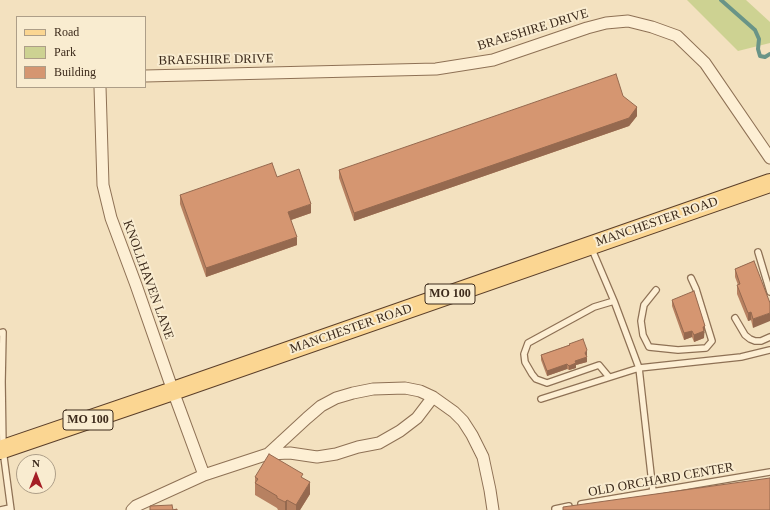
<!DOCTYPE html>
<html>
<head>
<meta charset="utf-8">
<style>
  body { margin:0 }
  #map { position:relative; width:770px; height:510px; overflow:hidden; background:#f3e1bf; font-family:"Times New Roman",serif }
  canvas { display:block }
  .legend { position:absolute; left:16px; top:16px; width:130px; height:72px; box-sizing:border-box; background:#f9ecd0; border:1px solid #ad9e88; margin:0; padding:5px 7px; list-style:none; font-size:12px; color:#3c2a1b }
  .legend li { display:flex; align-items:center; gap:8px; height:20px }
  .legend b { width:20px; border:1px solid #ad9e88 }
  .north { position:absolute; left:16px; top:454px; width:40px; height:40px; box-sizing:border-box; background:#f9ecd0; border:1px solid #ad9e88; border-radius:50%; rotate:0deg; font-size:11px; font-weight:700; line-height:16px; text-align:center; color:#3c2a1b }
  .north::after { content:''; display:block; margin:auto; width:14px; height:18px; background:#a41e25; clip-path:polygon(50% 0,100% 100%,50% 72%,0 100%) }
</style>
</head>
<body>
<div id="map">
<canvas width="770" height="510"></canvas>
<ul class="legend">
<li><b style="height:5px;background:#fbd692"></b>Road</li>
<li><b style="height:11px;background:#cdd292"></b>Park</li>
<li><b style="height:11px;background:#d59671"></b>Building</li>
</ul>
<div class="north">N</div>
</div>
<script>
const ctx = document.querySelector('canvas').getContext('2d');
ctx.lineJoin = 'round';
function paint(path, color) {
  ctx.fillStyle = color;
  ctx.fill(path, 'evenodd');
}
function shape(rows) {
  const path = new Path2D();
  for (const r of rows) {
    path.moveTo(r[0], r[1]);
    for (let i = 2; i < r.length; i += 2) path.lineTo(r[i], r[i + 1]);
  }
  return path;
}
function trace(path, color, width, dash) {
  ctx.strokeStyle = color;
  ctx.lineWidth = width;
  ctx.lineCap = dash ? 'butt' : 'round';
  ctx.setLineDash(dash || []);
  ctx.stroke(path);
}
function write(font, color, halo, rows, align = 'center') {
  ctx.font = font + ' "Times New Roman",serif';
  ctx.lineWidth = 4;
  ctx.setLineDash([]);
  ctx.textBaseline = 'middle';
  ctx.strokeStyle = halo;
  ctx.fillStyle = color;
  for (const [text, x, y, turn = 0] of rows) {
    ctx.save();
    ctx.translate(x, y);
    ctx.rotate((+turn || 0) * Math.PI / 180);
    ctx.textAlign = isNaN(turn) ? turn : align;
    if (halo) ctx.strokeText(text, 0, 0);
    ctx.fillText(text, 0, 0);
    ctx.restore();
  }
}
paint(shape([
  [687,0,746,0,770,22,770,43,738,51]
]), '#cdd292');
trace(shape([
  [721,0,755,30,759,39,758,49,760,56,765,57,770,54]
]), '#699487', 4);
const lane = shape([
  [591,247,614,301,639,368,653,492],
  [758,252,770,292],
  [656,290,644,305,641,321,643,335,649,347,678,350,706,348,712,341,696,289,691,278],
  [735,318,745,335,750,339,755,341,761,341,770,337],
  [0,333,3,332,2,382,0,383],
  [609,377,599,365,547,383,536,379,532,374,525,362,524,354,528,343,594,307,614,301],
  [2,382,3,450,11,510],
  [541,399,639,368,741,357,770,350],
  [581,504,770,472],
  [555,509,569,506],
  [0,510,10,508]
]);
const street = shape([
  [145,76,436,69,493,60,587,28,606,23,628,21,652,27,677,36,705,63,770,158],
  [100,87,103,185,111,218,136,285,173,391,204,475],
  [268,454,307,418,321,406,336,398,353,393,373,389,405,388,420,391,433,397,454,412,463,421,472,435,483,457,490,490,493,510],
  [132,510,136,506,204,475,268,454,290,453,317,457,336,454,358,447,379,443,400,431,417,418,433,397]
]);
const primary = shape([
  [0,450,173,391,770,183]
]);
trace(lane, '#8e7155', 8);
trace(street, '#8e7155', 13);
trace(primary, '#5b3f2a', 20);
trace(lane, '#fdefd4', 5.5);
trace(street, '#fdefd4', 11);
trace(primary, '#fbd692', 18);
paint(shape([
  [623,96,637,116,629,126,354,221,339,178,339,170],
  [277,177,311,213,291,220,297,245,206,277,180,204,180,195],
  [754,261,753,328,751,320,748,321,737,294,737,285,738,285,735,277,735,269],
  [672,300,705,333,704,333,704,338,694,342,692,337,684,340,672,306],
  [569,344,587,355,586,356,587,362,576,365,576,368,569,370,567,369,547,376,541,360,541,355,569,345],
  [255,477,303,478,310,494,300,510,278,510,277,508,255,495]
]), '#b78161');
paint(shape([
  [637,107,637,116,629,126,354,221,354,213],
  [311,204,311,213,288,221,288,212],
  [297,237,297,245,206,277,206,268],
  [751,312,751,320,748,321,748,313],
  [770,313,770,321,753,328,753,319],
  [705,326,704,338,694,342,694,335,703,327],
  [692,331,692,337,684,340,684,333],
  [587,350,587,355,586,358,587,357,587,362,576,365,576,368,569,370,569,366,585,353],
  [567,364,567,369,547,376,547,371],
  [310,482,310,494,300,510,296,510,296,505],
  [287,500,287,510,285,510,285,502]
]), '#95694f');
const building = shape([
  [616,74,623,96,637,107,629,118,354,213,339,170,616,74],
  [272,163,277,177,299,169,311,204,288,212,297,237,206,268,180,195,272,163],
  [754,261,770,303,770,313,753,319,751,312,748,313,737,285,740,284,735,269,754,261],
  [694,291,705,326,703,327,704,331,694,335,692,331,684,333,672,300,694,291],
  [583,339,587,350,585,353,587,357,575,361,576,363,569,366,567,364,547,371,541,355,570,345,569,344,583,339],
  [269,454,303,474,301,477,310,482,296,505,287,500,285,502,277,498,277,496,255,483,258,479,255,477,269,454],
  [770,478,770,510,563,510,563,507,770,478],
  [172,505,173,510,177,509,177,510,150,510,150,506,172,505]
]);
paint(building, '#d59671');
trace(building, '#95694f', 1);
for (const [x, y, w] of [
  [450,294,50],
  [88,420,50]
]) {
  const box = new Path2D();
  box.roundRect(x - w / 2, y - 10, w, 20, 3);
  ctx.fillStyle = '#f9ecd0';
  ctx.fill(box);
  trace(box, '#3c2a1b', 1);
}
write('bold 12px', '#3c2a1b', null, [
  ["MO 100",450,294],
  ["MO 100",88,420]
]);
write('13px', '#3c2a1b', '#f9ecd0', [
  ["BRAESHIRE DRIVE",533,30,-17],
  ["BRAESHIRE DRIVE",216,60,-1],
  ["MANCHESTER ROAD",657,222,-19],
  ["KNOLLHAVEN LANE",148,280,70],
  ["MANCHESTER ROAD",351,329,-19],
  ["OLD ORCHARD CENTER",661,480,-10]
]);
</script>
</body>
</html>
